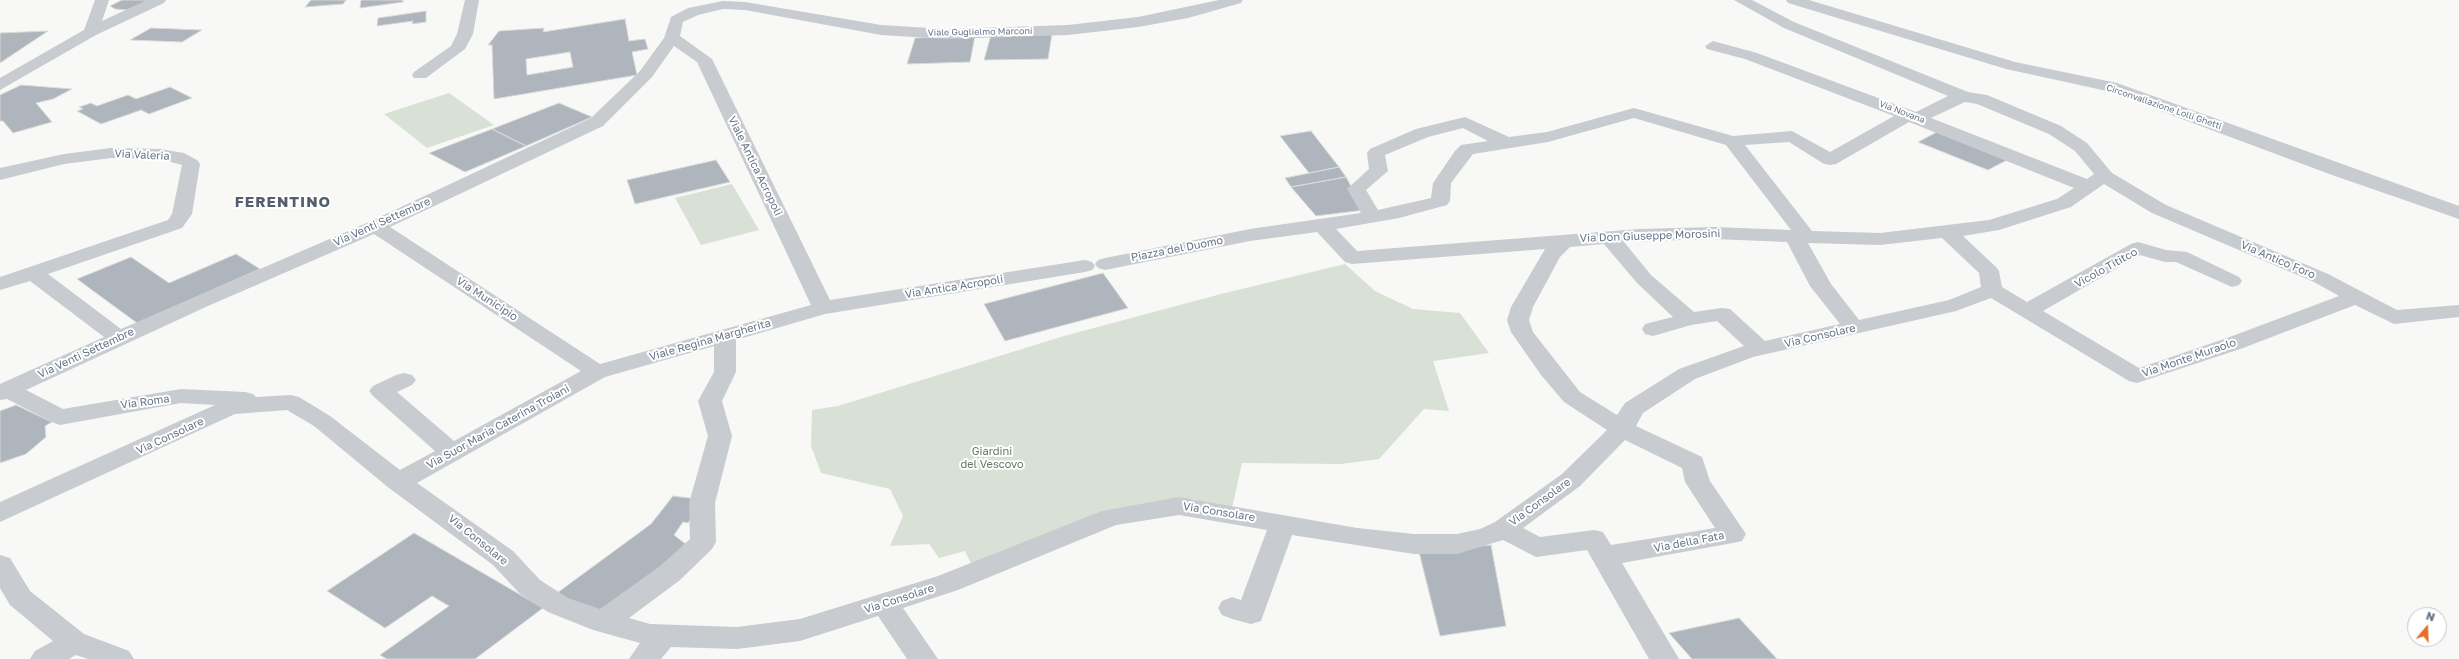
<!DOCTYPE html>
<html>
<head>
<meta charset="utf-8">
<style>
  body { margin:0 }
  #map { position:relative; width:2459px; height:659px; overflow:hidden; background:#f8f8f6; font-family:"Golos Text",sans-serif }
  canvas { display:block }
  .north { position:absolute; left:2407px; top:607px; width:40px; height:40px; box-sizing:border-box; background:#fff; border:1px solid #c2c7cf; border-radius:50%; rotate:19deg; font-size:11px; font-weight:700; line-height:16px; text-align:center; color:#667488 }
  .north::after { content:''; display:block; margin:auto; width:14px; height:18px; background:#e96e25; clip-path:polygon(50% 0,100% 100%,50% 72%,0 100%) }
</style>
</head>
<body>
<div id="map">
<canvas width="2459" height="659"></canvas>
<div class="north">N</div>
</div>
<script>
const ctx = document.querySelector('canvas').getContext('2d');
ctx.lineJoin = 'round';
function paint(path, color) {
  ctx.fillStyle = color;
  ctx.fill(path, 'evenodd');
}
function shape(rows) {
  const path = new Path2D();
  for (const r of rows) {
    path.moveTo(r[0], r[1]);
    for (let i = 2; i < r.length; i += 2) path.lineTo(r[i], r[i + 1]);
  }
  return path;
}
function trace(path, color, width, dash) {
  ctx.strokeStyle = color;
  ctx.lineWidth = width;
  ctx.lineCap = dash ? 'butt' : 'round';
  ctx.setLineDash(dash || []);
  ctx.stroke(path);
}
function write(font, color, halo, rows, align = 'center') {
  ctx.font = font + ' "Golos Text",sans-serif';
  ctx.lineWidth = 4;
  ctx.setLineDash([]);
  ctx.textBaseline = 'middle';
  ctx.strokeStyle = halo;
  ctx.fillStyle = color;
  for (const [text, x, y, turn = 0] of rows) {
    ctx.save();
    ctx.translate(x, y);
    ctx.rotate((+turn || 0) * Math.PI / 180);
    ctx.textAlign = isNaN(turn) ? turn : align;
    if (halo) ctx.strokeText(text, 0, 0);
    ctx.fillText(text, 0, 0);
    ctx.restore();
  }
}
paint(shape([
  [449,93,494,125,427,148,384,114],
  [732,184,759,230,701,245,675,198],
  [1345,264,1375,291,1413,309,1460,313,1489,353,1433,361,1449,411,1424,409,1379,459,1341,464,1242,463,1231,513,1194,499,1170,501,975,572,965,551,939,558,929,544,890,546,903,516,890,489,821,473,811,446,812,410,838,406,1064,336,1221,294]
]), '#d9e0d6');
const building = shape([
  [122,0,149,0,129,10,115,9,110,6,122,0],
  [311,0,346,0,343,4,305,7,311,0],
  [361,0,403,0,403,2,360,8,361,0],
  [426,11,426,22,412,24,413,21,377,26,378,18,426,11],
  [625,19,629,41,645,39,648,49,632,52,637,75,494,99,492,45,488,45,499,31,544,28,543,32,625,19],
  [570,52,573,67,527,75,526,59,570,52],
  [151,28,202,30,182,42,130,40,151,28],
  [48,31,0,63,0,33,48,31],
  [1052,34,1048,59,984,60,991,35,1052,34],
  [975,36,970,62,907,64,915,38,975,36],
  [21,85,72,89,53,99,36,103,52,122,13,133,3,121,0,121,0,95,21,85],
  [170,87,192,98,149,114,141,110,101,124,77,111,83,109,79,107,91,103,97,106,128,95,136,99,170,87],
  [559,103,592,117,526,146,492,129,559,103],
  [492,129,526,146,465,172,429,153,492,129],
  [1311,131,1339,167,1309,173,1280,136,1311,131],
  [1937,132,2007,160,1988,170,1918,142,1937,132],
  [716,160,730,182,635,204,627,180,716,160],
  [1339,167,1346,177,1291,187,1285,178,1339,167],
  [1346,177,1364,210,1316,216,1291,187,1346,177],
  [236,254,260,269,137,323,77,279,131,257,169,283,236,254],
  [1103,273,1128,308,1005,341,984,304,1103,273],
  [16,405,52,422,45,426,46,437,26,454,0,463,0,411,16,405],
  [673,496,698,499,696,510,688,523,683,522,674,535,692,549,599,618,557,593,651,524,673,496],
  [414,533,543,608,475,659,387,659,380,655,449,606,432,596,385,628,327,591,414,533],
  [1491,545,1506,626,1440,636,1419,552,1491,545],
  [1739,618,1777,659,1692,659,1669,633,1739,618]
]);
paint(building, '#afb5bd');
trace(building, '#dadad8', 1);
paint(shape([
  [95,0,109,0,102,21,147,0,166,0,164,3,96,35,0,90,0,78,84,30,95,0],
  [465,0,479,0,473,34,465,49,426,78,414,78,412,75,414,72,451,46,457,34,465,0],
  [1219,0,1243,0,1241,3,1188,18,1138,27,1068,35,947,39,881,35,745,10,723,9,698,15,683,22,680,36,712,59,830,300,1085,260,1092,262,1095,266,1092,270,1085,272,825,314,736,340,736,372,722,401,732,436,715,503,716,542,712,549,680,580,629,618,650,624,737,627,800,619,938,576,1102,511,1179,497,1357,528,1414,534,1457,534,1480,529,1495,522,1562,474,1607,430,1564,402,1541,375,1511,332,1507,320,1511,307,1545,249,1352,264,1345,262,1317,232,1250,241,1105,270,1098,268,1095,264,1098,260,1105,258,1250,229,1361,213,1347,189,1369,169,1367,153,1370,149,1416,129,1465,117,1509,137,1547,132,1634,108,1733,136,1792,131,1830,152,1894,116,1745,59,1707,49,1705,46,1713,41,1757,53,1916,112,1948,96,1784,28,1734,0,1752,0,1794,22,1968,92,1987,95,2061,126,2087,143,2112,173,2166,205,2328,274,2397,310,2459,305,2459,317,2394,324,2355,305,2243,348,2137,383,2129,381,1991,298,1956,311,1753,357,1695,379,1643,413,1636,426,1702,457,1710,481,1746,534,1742,541,1733,543,1622,563,1679,659,1649,659,1587,550,1536,557,1503,540,1457,554,1414,554,1292,535,1261,621,1251,624,1232,619,1222,615,1218,608,1222,601,1232,597,1241,600,1267,530,1179,515,1116,525,958,590,903,608,938,659,907,659,878,616,800,641,737,649,671,647,661,659,629,659,640,643,593,630,548,612,520,594,493,565,389,488,314,426,287,410,235,414,0,522,0,502,215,405,181,403,60,425,52,422,7,399,0,400,0,384,104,337,30,281,0,290,0,277,168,220,172,214,182,165,160,159,111,158,64,164,0,180,0,168,64,154,111,148,160,149,184,153,197,160,200,164,192,214,182,228,48,274,121,329,369,222,591,118,640,71,664,38,671,17,688,8,723,1,745,2,881,25,947,29,1068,25,1138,17,1219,0],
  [674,46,697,62,811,305,600,364,390,227,603,126,652,77,674,46],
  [1965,102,1977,104,2049,134,2075,151,2094,174,2087,179,1931,118,1965,102],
  [1634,118,1726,145,1791,230,1714,227,1639,229,1357,251,1336,229,1399,218,1447,205,1450,201,1451,183,1473,154,1548,142,1634,118],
  [1909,122,2074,188,2057,199,1989,220,1880,233,1812,231,1745,145,1789,142,1824,164,1830,165,1836,164,1909,122],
  [1463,128,1488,141,1461,145,1455,151,1433,183,1431,198,1378,210,1366,190,1388,171,1385,155,1428,137,1463,128],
  [2104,184,2152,213,2314,282,2339,296,2227,338,2139,368,2043,311,2140,255,2165,262,2176,262,2232,287,2239,285,2242,281,2239,277,2187,252,2166,250,2138,242,2131,244,2027,302,2002,287,1999,271,1996,267,1963,236,1999,230,2071,207,2104,184],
  [374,234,581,371,454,441,397,392,412,385,416,380,412,375,404,373,396,375,373,386,369,391,373,396,435,451,400,470,330,416,299,397,291,395,256,397,253,394,245,392,181,389,63,409,26,390,208,306,374,234],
  [1942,238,1979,273,1981,287,1949,300,1859,320,1831,284,1808,243,1880,245,1942,238],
  [1714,239,1787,242,1810,286,1840,324,1765,341,1730,309,1722,308,1694,312,1651,275,1624,242,1714,239],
  [1604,244,1637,283,1673,317,1645,324,1642,329,1645,334,1653,336,1691,325,1717,321,1744,346,1679,369,1625,403,1617,415,1580,392,1533,332,1529,320,1533,307,1560,257,1570,247,1604,244],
  [714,346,714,372,698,401,708,436,689,503,690,539,660,566,600,609,568,598,540,580,513,551,417,483,605,377,714,346],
  [1625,440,1682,468,1685,482,1715,528,1611,545,1603,532,1594,530,1540,537,1523,528,1580,486,1625,440],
  [1786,0,1809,0,2015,62,2117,83,2459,206,2459,219,2332,175,2107,91,2006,69,1788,3,1786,0],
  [0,555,10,558,30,591,84,634,129,651,134,659,88,659,76,655,69,659,30,659,35,651,53,641,10,605,0,588,0,555]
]), '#c8cbcf');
write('9px', '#667488', '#fff', [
  ["Viale Guglielmo Marconi",980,32,-1],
  ["Circonvallazione Lolli Ghetti",2164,107,19],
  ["Via Novana",1902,112,21]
]);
write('11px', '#667488', '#fff', [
  ["Via Valeria",142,155,3],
  ["Viale Antica Acropoli",755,166,64],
  ["Via Venti Settembre",382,222,-24],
  ["Via Don Giuseppe Morosini",1650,236,-2],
  ["Piazza del Duomo",1177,249,-11],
  ["Via Antico Foro",2278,260,23],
  ["Vicolo Tititco",2106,268,-29],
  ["Via Antica Acropoli",954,287,-9],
  ["Via Municipio",487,299,33],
  ["Via Consolare",1820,336,-13],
  ["Viale Regina Margherita",710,340,-16],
  ["Via Venti Settembre",86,353,-25],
  ["Via Monte Muraolo",2189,358,-19],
  ["Via Roma",145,402,-8],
  ["Via Suor Maria Caterina Troiani",498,427,-29],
  ["Via Consolare",170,436,-25],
  ["Via Consolare",1540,502,-36],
  ["Via Consolare",1219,512,9],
  ["Via Consolare",478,540,39],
  ["Via della Fata",1689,542,-11],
  ["Via Consolare",899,599,-18]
]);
write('11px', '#637962', '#fff', [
  ["Giardini",992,452],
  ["del Vescovo",992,465]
]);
ctx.letterSpacing = '1px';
write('bold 15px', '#555e6c', '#fff', [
  ["FERENTINO",283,202]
]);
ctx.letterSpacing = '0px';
</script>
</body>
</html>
